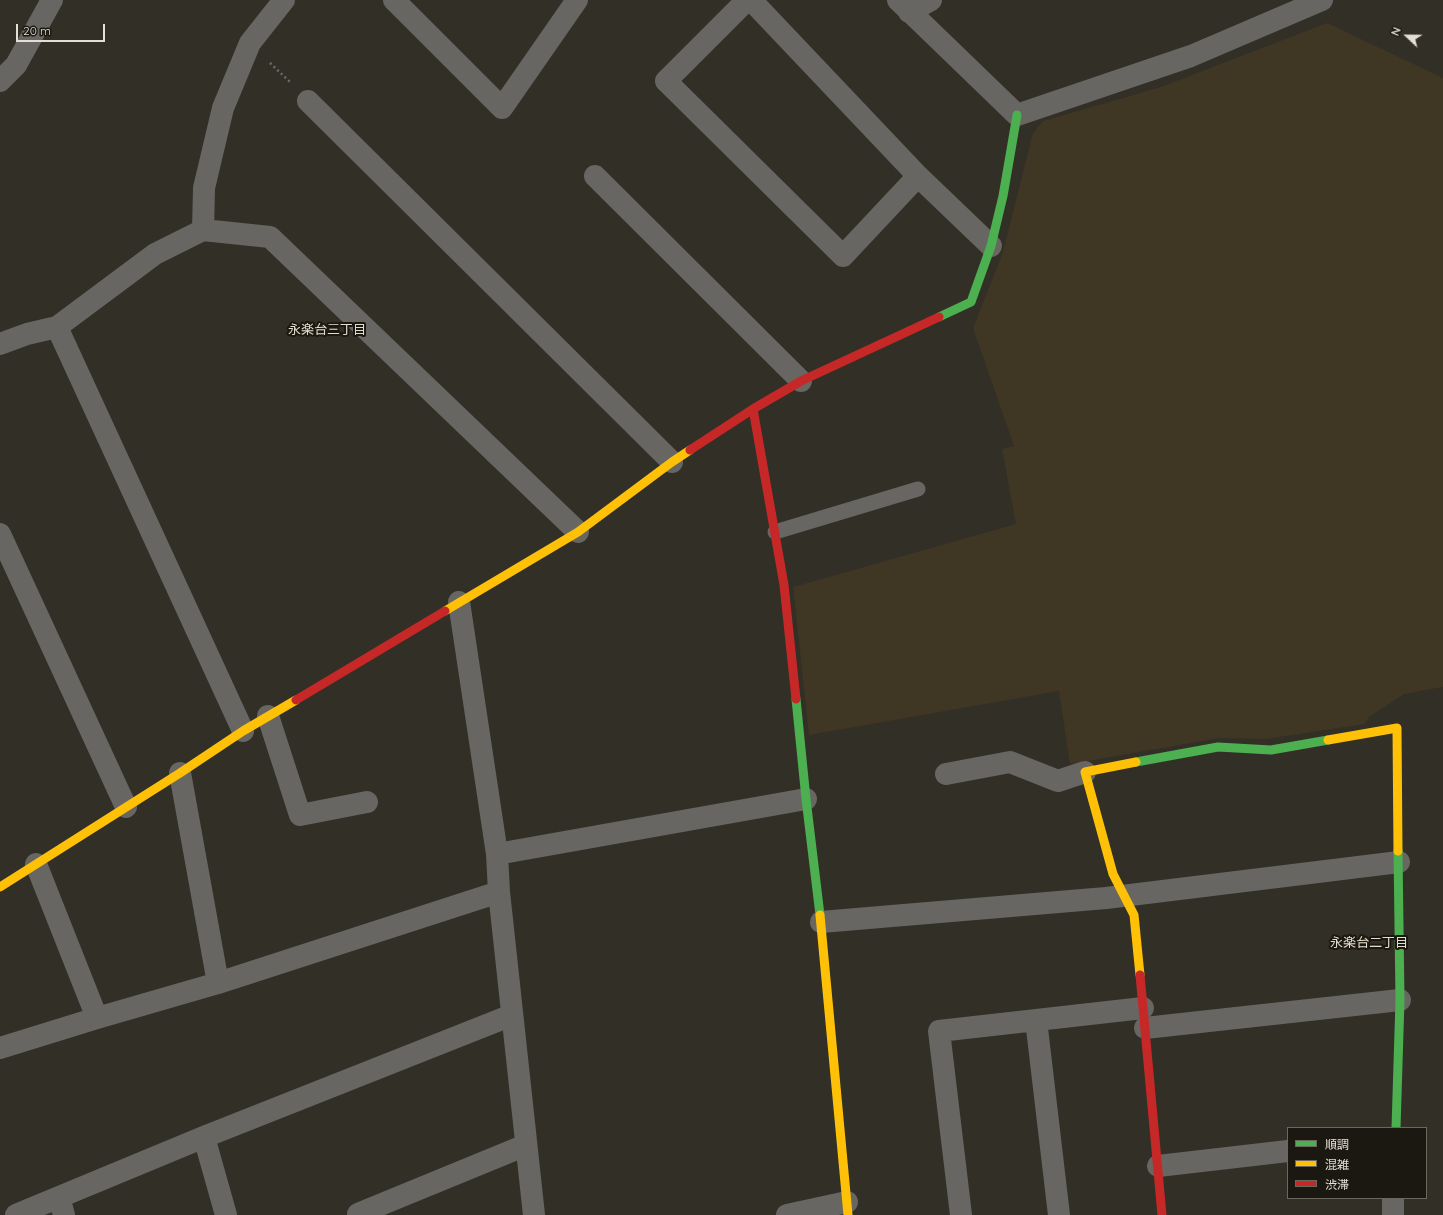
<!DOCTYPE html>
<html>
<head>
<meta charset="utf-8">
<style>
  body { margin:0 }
  #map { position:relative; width:1443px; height:1215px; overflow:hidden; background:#322f27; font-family:Quicksand,"Noto Sans JP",sans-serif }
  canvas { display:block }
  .legend { position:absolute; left:1287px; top:1127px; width:140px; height:72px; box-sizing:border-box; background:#1b1812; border:1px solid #6b6860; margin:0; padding:5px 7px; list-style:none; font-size:12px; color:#e3dfd6 }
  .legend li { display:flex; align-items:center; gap:8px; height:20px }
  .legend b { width:20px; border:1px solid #6b6860 }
  .north { position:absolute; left:1387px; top:16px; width:40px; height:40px; -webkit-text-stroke:3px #1b1812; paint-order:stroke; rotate:292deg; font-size:11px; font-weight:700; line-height:16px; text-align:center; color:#e3dfd6 }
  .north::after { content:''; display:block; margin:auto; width:14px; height:18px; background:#e3dfd6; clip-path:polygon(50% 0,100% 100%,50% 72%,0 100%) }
  .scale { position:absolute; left:16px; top:24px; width:89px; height:18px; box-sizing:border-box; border:2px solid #e3dfd6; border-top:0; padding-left:5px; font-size:12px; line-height:14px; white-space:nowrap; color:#e3dfd6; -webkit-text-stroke:3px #1b1812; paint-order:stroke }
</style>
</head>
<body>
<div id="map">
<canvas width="1443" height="1215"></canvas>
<ul class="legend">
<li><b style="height:5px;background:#4caf50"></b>順調</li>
<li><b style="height:5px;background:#ffc107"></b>混雑</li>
<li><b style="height:5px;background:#c62828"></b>渋滞</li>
</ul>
<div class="north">N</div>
<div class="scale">20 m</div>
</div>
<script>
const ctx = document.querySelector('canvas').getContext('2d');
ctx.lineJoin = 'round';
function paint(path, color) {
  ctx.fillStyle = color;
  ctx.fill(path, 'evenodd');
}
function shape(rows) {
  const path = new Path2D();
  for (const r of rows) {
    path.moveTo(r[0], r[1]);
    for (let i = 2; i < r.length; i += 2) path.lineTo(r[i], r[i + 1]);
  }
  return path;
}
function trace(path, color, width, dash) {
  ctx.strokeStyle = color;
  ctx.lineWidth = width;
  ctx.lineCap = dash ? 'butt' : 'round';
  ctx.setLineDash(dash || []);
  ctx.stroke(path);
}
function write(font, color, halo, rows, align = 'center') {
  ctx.font = font + ' Quicksand,"Noto Sans JP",sans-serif';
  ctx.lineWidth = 4;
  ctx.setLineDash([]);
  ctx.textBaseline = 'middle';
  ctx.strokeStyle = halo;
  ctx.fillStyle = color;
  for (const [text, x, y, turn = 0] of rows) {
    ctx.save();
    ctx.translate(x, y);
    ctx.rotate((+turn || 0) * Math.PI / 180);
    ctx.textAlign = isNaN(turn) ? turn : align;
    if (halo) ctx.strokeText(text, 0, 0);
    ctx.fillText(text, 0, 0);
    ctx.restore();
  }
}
paint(shape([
  [1327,23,1443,78,1443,687,1404,694,1369,717,1365,724,1266,739,1220,738,1070,764,1059,691,809,735,793,587,1016,524,1002,449,1014,446,973,328,1003,252,1033,133,1043,121,1161,87]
]), '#3f3624');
trace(shape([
  [270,63,290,82]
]), '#6e6b68', 2.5, [2, 3]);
trace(shape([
  [775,532,918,489]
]), '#686662', 15);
trace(shape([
  [394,0,502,108,577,0],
  [747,0,666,81,843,256,918,176],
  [751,0,918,176,991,246],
  [898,0,1017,115,1191,56,1322,0],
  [909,12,931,0],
  [0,81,16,65,52,0],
  [308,101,672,462],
  [595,176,801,381],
  [203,230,270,237,578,532],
  [57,327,243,731],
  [0,344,27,334,57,327,155,254,203,230,204,188,223,108,250,43,284,0],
  [0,534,126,807],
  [459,602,497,854,499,892,534,1215],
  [268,716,300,815,367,802],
  [180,773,218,983],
  [946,774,1010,762,1058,781,1085,772],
  [497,854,806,799],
  [36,864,97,1018],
  [821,922,1106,898,1399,862],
  [1036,1020,1059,1215],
  [1145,1028,1400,1000],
  [0,1048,97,1018,218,983,499,892],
  [204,1137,226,1215],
  [1158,1166,1288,1151],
  [59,1197,64,1215],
  [358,1214,526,1145],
  [16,1215,204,1137,512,1015],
  [787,1215,847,1202],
  [961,1215,939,1031,1143,1008],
  [1393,1215,1393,1198]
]), '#686662', 22);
trace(shape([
  [939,317,971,302,991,246,1003,196,1017,115],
  [796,699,806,799,820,915],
  [1136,762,1218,747,1271,750,1328,740],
  [1396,1128,1400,1000,1398,851]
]), '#4caf50', 9);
trace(shape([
  [445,611,578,532,672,462,690,450],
  [1328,740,1397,728,1398,851],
  [1136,762,1085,772,1113,874,1134,915,1140,975],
  [0,887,180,773,243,731,296,700],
  [820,915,848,1215]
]), '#ffc107', 9);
trace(shape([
  [753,409,784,585,796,699],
  [690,450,753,409,801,381,939,317],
  [296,700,445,611],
  [1140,975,1162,1215]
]), '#c62828', 9);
write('13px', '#e5ddcb', '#1b1812', [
  ["永楽台三丁目",327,330],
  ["永楽台二丁目",1369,943]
]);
</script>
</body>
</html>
